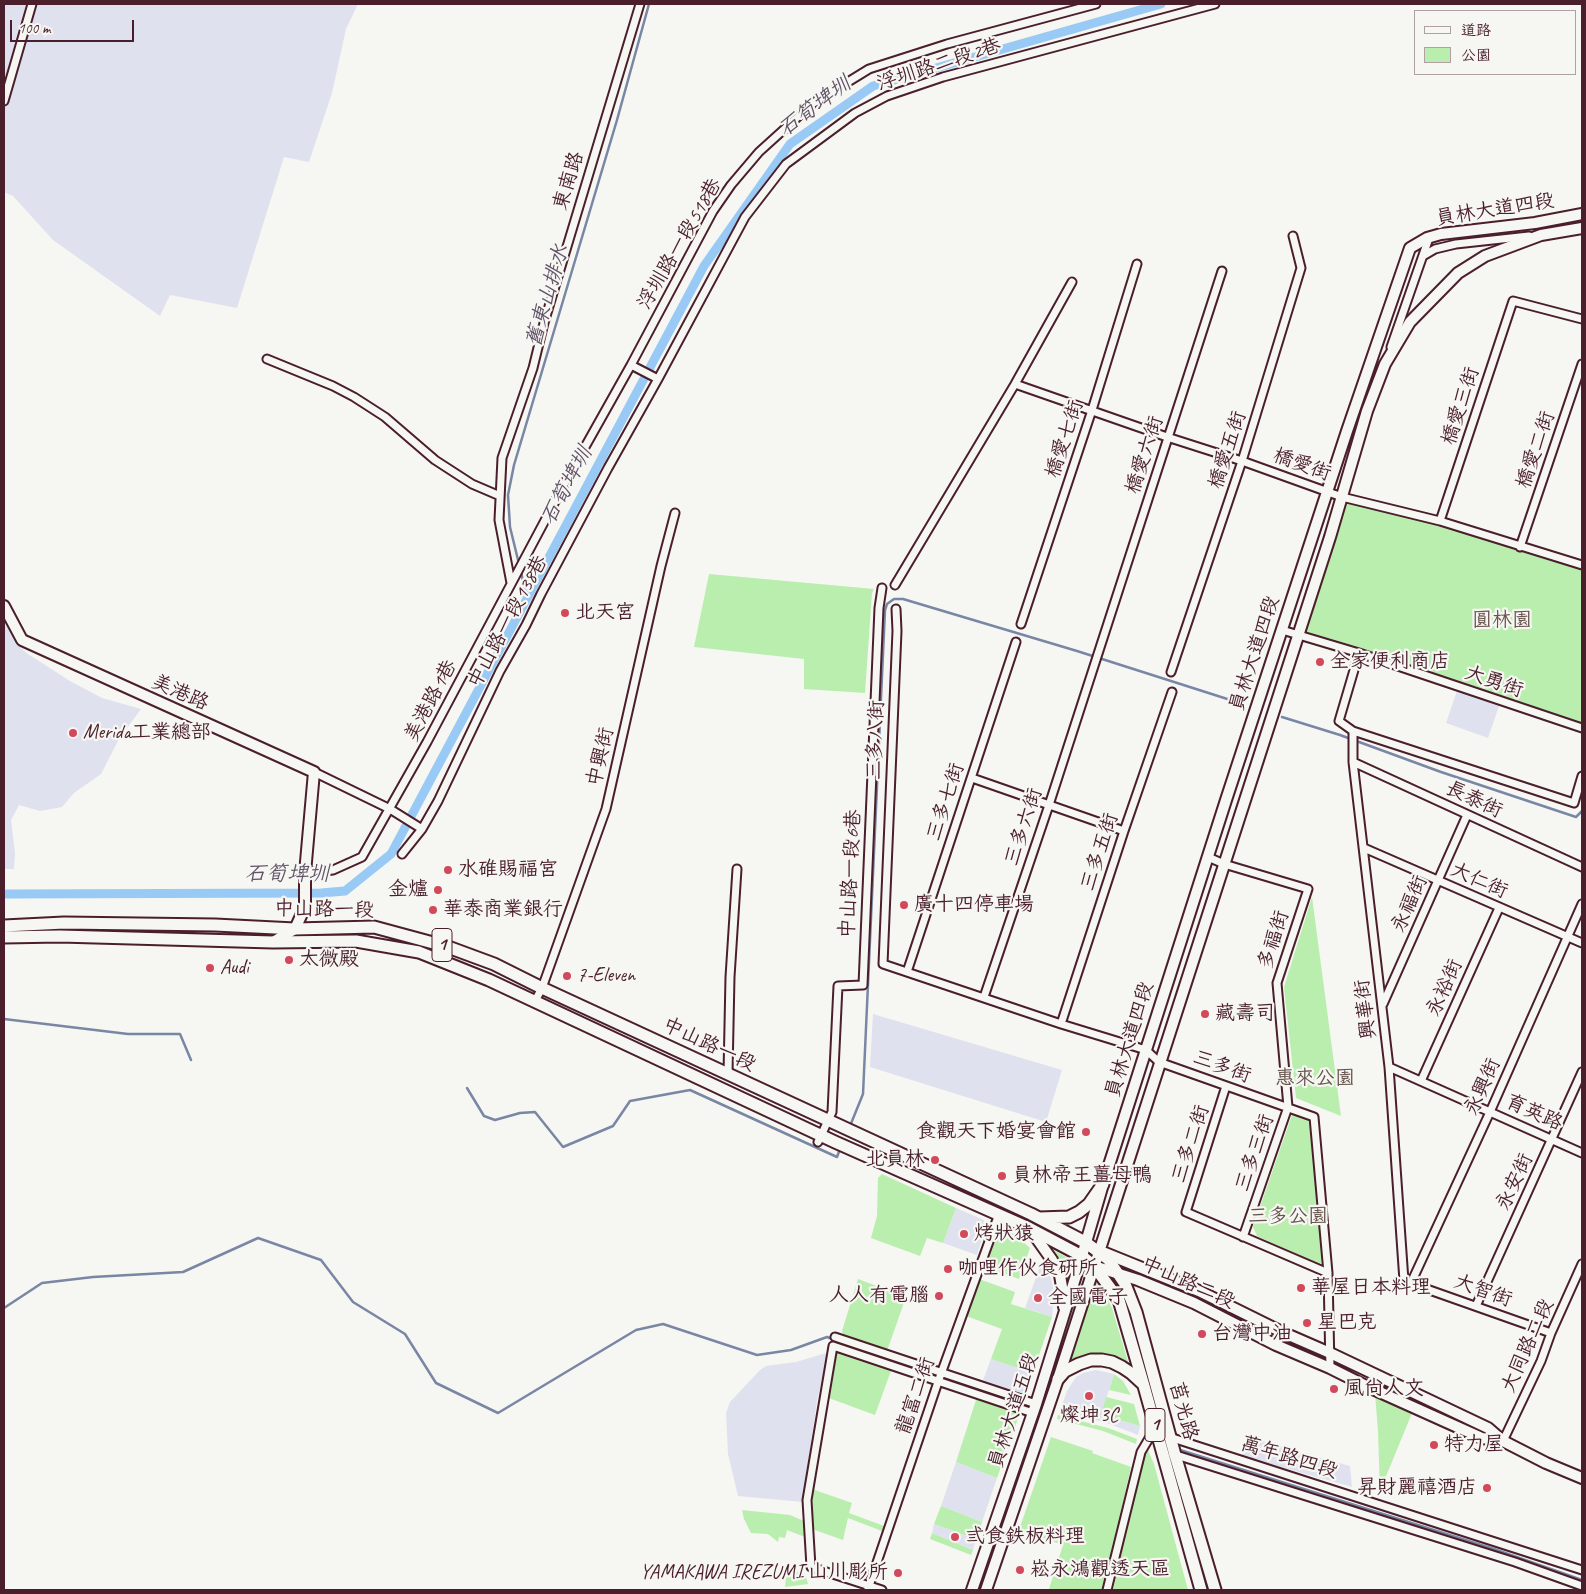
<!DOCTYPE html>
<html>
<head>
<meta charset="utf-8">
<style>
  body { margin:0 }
  #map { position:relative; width:1586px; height:1594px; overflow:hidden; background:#f6f6f2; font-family:Caveat,"LXGW WenKai TC",sans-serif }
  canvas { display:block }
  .frame { position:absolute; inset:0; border:5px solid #4a1f2b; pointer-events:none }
  .legend { position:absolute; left:1414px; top:10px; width:162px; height:65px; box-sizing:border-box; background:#f6f6f2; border:1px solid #b1a0a2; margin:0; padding:6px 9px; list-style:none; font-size:15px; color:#4a1f2b }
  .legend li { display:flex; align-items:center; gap:10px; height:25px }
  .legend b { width:25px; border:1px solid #b1a0a2 }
  .scale { position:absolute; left:10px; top:20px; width:124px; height:22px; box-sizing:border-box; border:2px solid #4a1f2b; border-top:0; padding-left:6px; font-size:15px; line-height:18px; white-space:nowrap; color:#4a1f2b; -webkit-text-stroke:4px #f6f6f2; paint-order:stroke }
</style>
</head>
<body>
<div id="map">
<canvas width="1586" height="1594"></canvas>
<div class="frame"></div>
<ul class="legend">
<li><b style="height:6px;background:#f6f6f2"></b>道路</li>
<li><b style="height:14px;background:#baeeae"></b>公園</li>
</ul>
<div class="scale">100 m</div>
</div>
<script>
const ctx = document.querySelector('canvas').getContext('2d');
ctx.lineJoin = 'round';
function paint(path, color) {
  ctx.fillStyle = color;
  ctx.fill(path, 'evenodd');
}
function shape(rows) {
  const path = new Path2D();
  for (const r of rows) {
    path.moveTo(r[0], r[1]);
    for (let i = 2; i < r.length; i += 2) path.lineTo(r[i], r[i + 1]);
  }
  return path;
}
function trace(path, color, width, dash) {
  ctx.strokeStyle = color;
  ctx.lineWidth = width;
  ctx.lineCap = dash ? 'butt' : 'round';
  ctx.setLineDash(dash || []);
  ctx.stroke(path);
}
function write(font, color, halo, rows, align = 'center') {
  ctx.font = font + ' Caveat,"LXGW WenKai TC",sans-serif';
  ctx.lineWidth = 4.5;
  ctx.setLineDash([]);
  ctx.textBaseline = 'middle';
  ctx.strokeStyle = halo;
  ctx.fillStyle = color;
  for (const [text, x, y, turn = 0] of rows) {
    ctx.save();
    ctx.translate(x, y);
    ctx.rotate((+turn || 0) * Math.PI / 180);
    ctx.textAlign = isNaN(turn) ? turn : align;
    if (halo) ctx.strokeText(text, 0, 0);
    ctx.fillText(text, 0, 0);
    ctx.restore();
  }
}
paint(shape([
  [4,4,358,4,346,29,332,93,309,162,284,157,237,308,170,295,160,316,53,240,13,196,4,192],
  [4,622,16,644,28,654,70,681,102,698,141,709,119,739,101,774,74,793,62,807,40,811,19,805,11,820,15,853,14,869,4,869],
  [1457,691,1499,706,1488,738,1446,723],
  [873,1014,1062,1070,1046,1122,870,1067],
  [956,1208,984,1220,986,1226,977,1255,943,1243],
  [1042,1261,1051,1278,1054,1291,1052,1317,1025,1308],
  [826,1353,827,1356,817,1401,803,1502,738,1496,728,1454,726,1413,730,1402,760,1370,766,1366,796,1362],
  [991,1359,1033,1373,1025,1397,982,1383],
  [1096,1370,1114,1374,1101,1415,1140,1426,1138,1435,1107,1423,1060,1411,1067,1391,1076,1377,1083,1373],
  [1248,1437,1350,1466,1352,1487,1242,1456],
  [956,1462,997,1478,982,1522,941,1506],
  [934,1524,976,1539,973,1550,932,1533]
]), '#dfe2ee');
paint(shape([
  [1342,497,1440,521,1582,565,1582,728,1298,636],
  [709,574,874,589,872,593,865,693,804,689,804,659,694,647],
  [1312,897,1341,1116,1296,1098,1284,987],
  [1294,1112,1310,1118,1322,1255,1321,1263,1319,1264,1257,1236,1253,1227,1292,1115],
  [882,1174,956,1208,943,1243,927,1238,920,1256,871,1238,877,1216,878,1178],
  [999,1227,1014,1234,1030,1248,1019,1279,983,1266,996,1230],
  [1051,1249,1074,1261,1068,1285,1066,1285],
  [858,1279,906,1297,887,1351,847,1338,843,1335,842,1331],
  [979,1279,1015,1292,1011,1304,1052,1317,1033,1373,991,1359,1002,1329,966,1316],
  [1095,1283,1097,1283,1103,1291,1112,1308,1129,1365,1068,1364],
  [1079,1285,1081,1285,1064,1342,1061,1360,981,1590,979,1590,990,1554],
  [842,1351,892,1368,875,1415,826,1397,836,1353],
  [1114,1374,1123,1381,1131,1395,1109,1390],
  [1375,1394,1412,1413,1380,1491,1378,1431],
  [977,1397,1020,1413,997,1478,956,1462],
  [1106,1397,1134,1404,1140,1426,1101,1415],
  [1058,1415,1108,1428,1137,1439,1136,1444,1103,1431,1057,1419],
  [1051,1437,1093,1451,1092,1453,1131,1467,1103,1590,1049,1589,1063,1545,1019,1530],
  [1146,1446,1154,1464,1188,1590,1113,1590],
  [812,1489,852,1503,849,1513,884,1526,882,1531,848,1518,843,1540,812,1529],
  [941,1506,982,1522,976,1539,934,1524],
  [742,1510,790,1515,804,1521,805,1537,787,1530,785,1538,779,1537,778,1542,768,1534,751,1533,744,1519],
  [932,1533,973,1550,971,1555,930,1539],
  [787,1566,806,1576,808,1584,785,1587]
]), '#baeeae');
trace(shape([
  [519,564,510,527,508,495,514,465,617,120,649,4],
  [521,572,527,599],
  [1282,717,1340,735,1441,772,1576,817,1582,811],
  [4,1019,128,1034,180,1034,191,1060],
  [467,1088,484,1116,495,1120,520,1113,535,1112,563,1147,613,1126,630,1101,690,1090,837,1157,840,1149],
  [850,1126,863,1094,885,610,887,604,894,599,903,599,1077,651,1243,704],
  [4,1308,42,1283,93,1277,183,1272,258,1238,321,1260,353,1302,405,1334,436,1383,498,1413,636,1330,663,1324,757,1355,791,1350,827,1337,835,1340],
  [901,1363,1018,1403],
  [1177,1449,1494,1549,1582,1580]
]), '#7986a4', 2.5);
trace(shape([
  [4,894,321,893,345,891,391,854,704,266,790,144,873,86,1161,4]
]), '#98caf5', 9);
const street = shape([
  [4,101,32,4],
  [1423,256,1435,249,1456,244,1529,236],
  [1391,347,1429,238],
  [267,359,333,386,354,397,385,417,435,460,472,484,500,496],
  [631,365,658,379],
  [1015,384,1167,437,1242,461,1342,497,1440,521,1582,565],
  [1440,521,1513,301,1582,319],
  [1520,547,1582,364],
  [511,583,499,520,502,458,533,368,544,323,640,4],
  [895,585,1015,384,1072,282],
  [896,609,897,631,883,964,1061,1024,1146,1050,1159,1062,1314,1117,1328,1273,1330,1368],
  [1021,624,1092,410,1137,264],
  [1282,630,1359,653,1582,728],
  [1359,653,1339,721,1353,731,1353,762,1389,1067,1404,1281,1551,1333],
  [1171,672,1242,461,1301,268,1293,236],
  [1353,731,1574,803,1582,776],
  [1353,762,1582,867],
  [314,772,390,809,422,829],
  [972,778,1124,831],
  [1364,848,1582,943],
  [402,854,422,829,438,801,500,671,526,625,541,594,608,468,658,379,745,217,786,164,855,113,887,96,943,77,1215,4],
  [1208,857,1224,864,1308,889,1277,983,1288,1107,1243,1237],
  [305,873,333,870,362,857,427,742,567,479,631,365,713,211,731,185,759,152,812,104,869,69,947,44,1096,4],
  [907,972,1016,642],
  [984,997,1049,805,1222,271],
  [535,1001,542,988,606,809,661,566,675,513],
  [1383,1004,1467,815],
  [1061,1024,1124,831,1172,692],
  [1389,1067,1582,1153],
  [728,1074,730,977,737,869],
  [1421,1081,1499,908],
  [1226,1086,1186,1212,1328,1273],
  [818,1142,832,1112,838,986,863,985,879,608,882,588],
  [1411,1283,1490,1112,1582,904],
  [1476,1306,1582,1072],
  [835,1337,1036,1404],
  [1503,1441,1541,1361,1551,1333,1582,1264],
  [1173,1454,1515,1562,1582,1586],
  [868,1589,938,1382,999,1214],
  [882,1590,811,1567,807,1500,833,1346,1033,1413],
  [1107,1590,1141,1452,1151,1435,1157,1433,1582,1570]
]);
const secondary = shape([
  [4,606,22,640,314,772,305,873,305,907,295,929,273,942],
  [1030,1229,1052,1260,1060,1275,1063,1293,1064,1307],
  [1100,1251,1199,1291,1284,1333,1330,1353,1488,1428,1503,1441,1546,1463,1582,1478],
  [1094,1266,1138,1280,1194,1303,1276,1345,1330,1368,1364,1385,1482,1438,1503,1441],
  [972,1590,1036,1404,1082,1256,1103,1184,1226,800,1347,431,1410,248,1427,238,1441,234,1535,223,1582,214],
  [986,1590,1058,1379,1330,537,1367,411,1385,364,1410,322,1458,273,1485,256,1541,235,1582,228]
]);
const primary = shape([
  [4,926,64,923,215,925,295,929,374,927,448,947,494,964,542,988,1031,1214,1085,1242,1108,1259,1125,1284,1136,1312,1175,1455,1215,1590],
  [4,937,60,936,273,942,356,941,419,952,489,980,835,1142,1029,1228,1082,1256,1094,1266,1119,1300,1144,1386,1201,1590],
  [1039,1218,1069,1217,1079,1212,1089,1204,1103,1184],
  [1058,1379,1065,1371,1079,1364,1091,1360,1102,1360,1112,1362,1122,1367,1131,1373,1143,1384]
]);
trace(street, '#4a1f2b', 11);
trace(secondary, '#4a1f2b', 14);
trace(primary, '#4a1f2b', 15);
trace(street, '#f6f6f2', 7);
trace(secondary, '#f6f6f2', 10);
trace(primary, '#f6f6f2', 11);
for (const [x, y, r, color] of [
  [565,613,5,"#d1495b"],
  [1320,662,5,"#d1495b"],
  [73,733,5,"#d1495b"],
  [448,870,5,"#d1495b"],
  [438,890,5,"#d1495b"],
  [904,905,5,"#d1495b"],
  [433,910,5,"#d1495b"],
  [289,960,5,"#d1495b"],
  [210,968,5,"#d1495b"],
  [567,976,5,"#d1495b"],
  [1205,1014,5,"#d1495b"],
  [1086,1132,5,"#d1495b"],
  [935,1160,5,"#d1495b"],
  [1002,1176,5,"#d1495b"],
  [964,1234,5,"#d1495b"],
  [948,1269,5,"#d1495b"],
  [1301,1288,5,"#d1495b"],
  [939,1296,5,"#d1495b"],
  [1038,1298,5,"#d1495b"],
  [1307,1323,5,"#d1495b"],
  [1202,1334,5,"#d1495b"],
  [1334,1389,5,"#d1495b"],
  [1089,1396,5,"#d1495b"],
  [1434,1445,5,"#d1495b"],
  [1487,1488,5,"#d1495b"],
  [955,1537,5,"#d1495b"],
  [1020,1570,5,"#d1495b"],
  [898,1573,5,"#d1495b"]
]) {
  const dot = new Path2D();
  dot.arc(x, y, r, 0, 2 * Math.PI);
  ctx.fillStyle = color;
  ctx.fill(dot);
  trace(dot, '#f6f6f2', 2);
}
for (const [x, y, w] of [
  [442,945,20],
  [1155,1425,20]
]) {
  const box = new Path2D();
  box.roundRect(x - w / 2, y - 16.5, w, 33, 4);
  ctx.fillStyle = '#f6f6f2';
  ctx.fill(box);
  trace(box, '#4a1f2b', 1);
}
write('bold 19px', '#4a1f2b', null, [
  ["1",442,945],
  ["1",1155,1425]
]);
write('20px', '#4a1f2b', '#f6f6f2', [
  ["浮圳路二段2巷",939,65,-18],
  ["東南路",569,181,-73],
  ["員林大道四段",1495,210,-9],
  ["浮圳路一段518巷",680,244,-60],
  ["橋愛三街",1461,406,-72],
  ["橋愛七街",1065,439,-72],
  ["橋愛五街",1228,450,-72],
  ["橋愛二街",1536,450,-71],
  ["橋愛六街",1145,455,-72],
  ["橋愛街",1302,465,20],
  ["中山路一段138巷",508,622,-62],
  ["員林大道四段",1255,654,-72],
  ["大勇街",1494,682,19],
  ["美港路",180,693,24],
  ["美港路1巷",431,701,-62],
  ["三多八街",876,740,-88],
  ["中興街",601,757,-77],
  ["長泰街",1474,800,25],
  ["三多七街",946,802,-72],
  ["三多六街",1024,827,-72],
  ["三多五街",1100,852,-72],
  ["中山路一段6巷",851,874,-87],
  ["大仁街",1479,881,24],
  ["永福街",1410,904,-66],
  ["中山路一段",324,910,1],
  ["多福街",1274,940,-72],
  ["永裕街",1445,988,-66],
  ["興華街",1366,1009,-97],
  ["員林大道四段",1130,1040,-73],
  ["中山路一段",709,1045,25],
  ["三多街",1222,1067,20],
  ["永興街",1483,1087,-66],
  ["育英路",1534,1113,24],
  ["三多二街",1191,1144,-72],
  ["三多三街",1255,1153,-71],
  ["永安街",1515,1182,-65],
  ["中山路二段",1188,1283,24],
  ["大智街",1483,1291,20],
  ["大同路二段",1528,1346,-66],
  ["龍富二街",916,1396,-71],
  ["員林大道五段",1014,1411,-72],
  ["莒光路",1183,1411,75],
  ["萬年路四段",1289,1458,17]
]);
write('20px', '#4a1f2b', '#f6f6f2', [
  ["北天宮",575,613],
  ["全家便利商店",1330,662],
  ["Merida工業總部",83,733],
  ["水碓賜福宮",458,870],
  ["金爐",428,890,"right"],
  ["廣十四停車場",914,905],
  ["華泰商業銀行",443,910],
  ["太微殿",299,960],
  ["Audi",220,968],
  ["7-Eleven",577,976],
  ["藏壽司",1215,1014],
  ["食觀天下婚宴會館",1076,1132,"right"],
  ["北員林",925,1160,"right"],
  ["員林帝王薑母鴨",1012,1176],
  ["烤狀猿",974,1234],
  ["咖哩作伙食研所",958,1269],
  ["華屋日本料理",1311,1288],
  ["人人有電腦",929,1296,"right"],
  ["全國電子",1048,1298],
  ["星巴克",1317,1323],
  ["台灣中油",1212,1334],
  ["風尚人文",1344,1389],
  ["燦坤3C",1089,1416,"center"],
  ["特力屋",1444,1445],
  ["昇財麗禧酒店",1477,1488,"right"],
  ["弎食鉄板料理",965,1537],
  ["崧永鴻觀透天區",1030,1570],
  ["YAMAKAWA IREZUMI 山川彫所",888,1573,"right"]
], 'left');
write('20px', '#66534c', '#f6f6f2', [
  ["圓林園",1502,621],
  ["惠來公園",1315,1079],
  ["三多公園",1288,1217]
]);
write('italic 21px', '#615268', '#f6f6f2', [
  ["石筍埤圳",815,107,-37],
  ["舊東山排水",548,296,-74],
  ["石筍埤圳",567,486,-62],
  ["石筍埤圳",287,874]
]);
</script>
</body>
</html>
